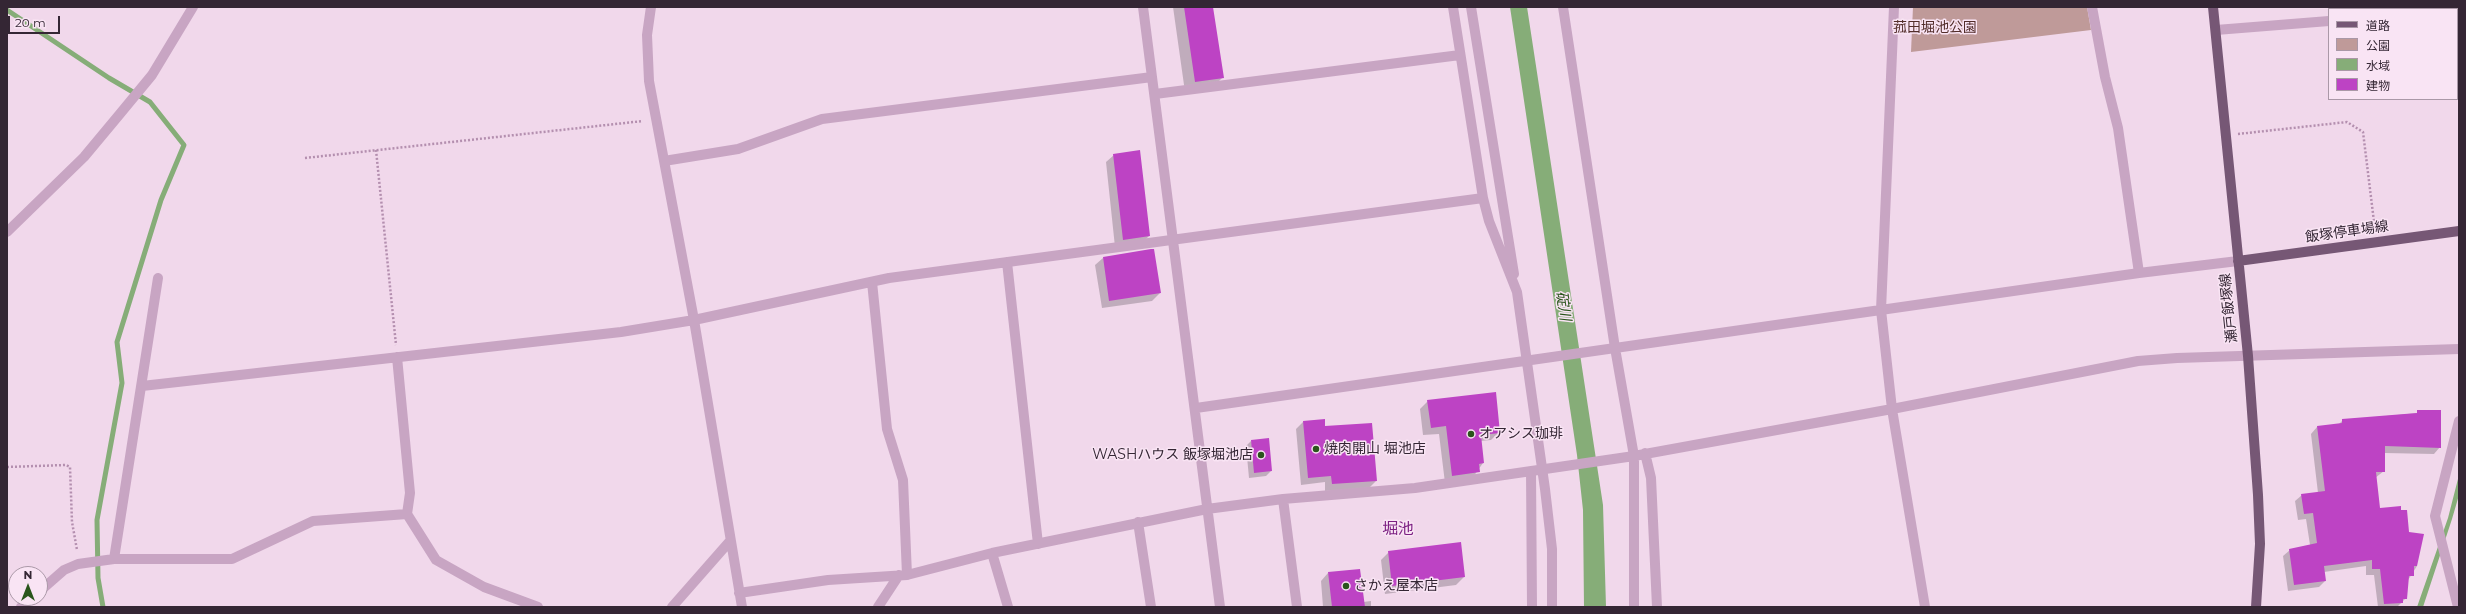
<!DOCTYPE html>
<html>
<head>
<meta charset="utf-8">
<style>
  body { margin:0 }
  #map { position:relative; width:2466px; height:614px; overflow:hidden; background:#f1d8eb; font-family:Montserrat,"Noto Sans JP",sans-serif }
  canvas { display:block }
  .frame { position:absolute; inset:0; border:8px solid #342634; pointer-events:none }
  .legend { position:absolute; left:2328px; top:8px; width:130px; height:92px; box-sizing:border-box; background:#f9e4f4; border:1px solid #aa98a7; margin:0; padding:5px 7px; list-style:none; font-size:12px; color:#342634 }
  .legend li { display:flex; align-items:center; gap:8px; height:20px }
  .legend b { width:20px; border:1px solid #aa98a7 }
  .north { position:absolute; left:8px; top:566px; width:40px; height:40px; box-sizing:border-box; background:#f9e4f4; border:1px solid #aa98a7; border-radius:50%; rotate:0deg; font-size:11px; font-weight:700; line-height:16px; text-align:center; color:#342634 }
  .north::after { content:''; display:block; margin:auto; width:14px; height:18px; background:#2a551c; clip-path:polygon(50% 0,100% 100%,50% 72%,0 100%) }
  .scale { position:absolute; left:8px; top:16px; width:52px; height:18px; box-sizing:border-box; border:2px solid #342634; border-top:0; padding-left:5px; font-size:12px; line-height:14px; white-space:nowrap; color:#342634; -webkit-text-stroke:3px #f9e4f4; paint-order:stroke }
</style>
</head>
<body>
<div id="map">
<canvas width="2466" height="614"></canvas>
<div class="frame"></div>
<ul class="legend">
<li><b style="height:5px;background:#765775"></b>道路</li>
<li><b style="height:11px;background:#bf9a99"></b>公園</li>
<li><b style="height:11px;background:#86ad78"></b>水域</li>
<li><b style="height:11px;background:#bd43c4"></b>建物</li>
</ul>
<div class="north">N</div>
<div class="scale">20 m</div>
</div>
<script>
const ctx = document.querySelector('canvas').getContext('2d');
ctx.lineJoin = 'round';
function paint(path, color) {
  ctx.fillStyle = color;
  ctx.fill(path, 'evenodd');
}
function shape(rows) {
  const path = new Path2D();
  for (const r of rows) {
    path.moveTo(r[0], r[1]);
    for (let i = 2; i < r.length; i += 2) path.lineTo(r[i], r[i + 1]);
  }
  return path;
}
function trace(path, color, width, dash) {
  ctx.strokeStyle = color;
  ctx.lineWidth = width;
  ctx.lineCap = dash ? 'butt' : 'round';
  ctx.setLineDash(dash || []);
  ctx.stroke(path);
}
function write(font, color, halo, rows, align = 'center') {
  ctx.font = font + ' Montserrat,"Noto Sans JP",sans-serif';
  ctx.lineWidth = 3;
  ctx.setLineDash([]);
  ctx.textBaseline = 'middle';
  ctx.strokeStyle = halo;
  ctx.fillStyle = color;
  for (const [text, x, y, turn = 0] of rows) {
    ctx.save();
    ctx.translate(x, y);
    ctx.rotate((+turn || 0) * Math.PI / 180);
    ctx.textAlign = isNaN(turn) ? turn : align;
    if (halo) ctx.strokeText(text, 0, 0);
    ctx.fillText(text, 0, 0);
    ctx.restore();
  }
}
paint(shape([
  [1913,7,2087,7,2091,30,1911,52]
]), '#bf9a99');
paint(shape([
  [1510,7,1527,7,1603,505,1606,607,1584,607,1583,510,1577,455],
  [2459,475,2459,495,2452,519,2423,607,2417,607,2448,518]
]), '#86ad78');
paint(shape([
  [1173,7,1212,7,1223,77,1212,88,1185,92],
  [1114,155,1149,236,1141,244,1115,247,1106,162],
  [1103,258,1160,293,1152,301,1102,308,1095,265],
  [1428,401,1499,432,1491,440,1480,441,1483,463,1471,480,1445,483,1439,434,1423,435,1420,409],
  [2440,411,2440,447,2434,454,2384,453,2384,471,2375,478,2379,509,2408,533,2417,566,2408,580,2406,598,2397,607,2378,607,2374,575,2366,575,2366,566,2324,572,2325,581,2319,587,2288,591,2283,556,2290,550,2310,545,2306,519,2298,520,2295,501,2302,495,2318,493,2311,434,2317,427,2338,425,2343,420],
  [1303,422,1324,428,1376,481,1369,488,1325,491,1325,482,1301,485,1296,429],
  [1251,441,1271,471,1266,476,1249,478,1246,446],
  [1389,552,1464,577,1456,585,1385,594,1381,560],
  [1328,573,1363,602,1371,601,1371,607,1323,607,1321,581]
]), '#0003');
trace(shape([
  [7,10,109,78,150,102,184,145,161,200,117,342,122,383,97,520,98,578,103,607]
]), '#86ad78', 5);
paint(shape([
  [1184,7,1213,7,1224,78,1195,82],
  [1140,150,1150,236,1123,240,1113,154],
  [1151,249,1154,249,1161,293,1109,301,1103,257],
  [1496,392,1500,433,1481,435,1484,463,1479,464,1480,472,1452,476,1446,426,1431,428,1427,400],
  [2417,410,2441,410,2441,448,2385,446,2385,472,2376,472,2380,508,2401,506,2401,510,2407,510,2409,532,2424,534,2417,566,2414,566,2414,576,2409,576,2407,599,2403,599,2403,603,2384,604,2380,569,2372,569,2372,560,2324,566,2326,581,2294,585,2289,549,2317,543,2313,513,2304,514,2301,494,2325,491,2317,426,2342,423,2342,419,2417,413],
  [1325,419,1325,426,1372,423,1377,481,1332,484,1331,476,1308,478,1303,421],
  [1269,438,1272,471,1254,473,1251,440],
  [1461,542,1465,577,1392,586,1388,551],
  [1360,569,1365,607,1332,607,1328,572]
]), '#bd43c4');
trace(shape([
  [2238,134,2347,122,2363,132,2375,230],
  [376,150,396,345],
  [305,158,643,121],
  [7,467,66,465,70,467,72,522,77,550]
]), '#b48faf', 2.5, [2, 2]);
trace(shape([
  [651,7,647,35,649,81,694,320,742,607],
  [1143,7,1220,607],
  [1453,7,1483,198,1489,221,1517,292,1545,489,1552,549,1552,607],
  [1471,7,1514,274],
  [1563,7,1615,348,1634,456,1634,607],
  [1894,7,1881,310,1892,409,1925,607],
  [2092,7,2105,77,2118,128,2139,273],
  [2457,11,2459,11],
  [2216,30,2329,21],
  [1155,94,1460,55],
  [664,161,738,149,822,119,1152,77],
  [7,232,84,157,119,115,152,75,193,7],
  [1007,262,1038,544],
  [158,278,114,559,232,559,313,521,407,514,436,560,484,587,538,607],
  [872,282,887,429,903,480,907,575],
  [397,357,410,493,407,514],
  [142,386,621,332,694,320,889,278,1483,198],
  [1196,408,2139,273,2238,261],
  [1645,453,1651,478,1657,607],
  [1531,471,1532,607],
  [1283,499,1297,607],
  [1138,522,1151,607],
  [992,553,1008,607],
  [40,591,64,570,78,564,114,559],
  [739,593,828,580,907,575,992,553,1207,509,1283,499,1415,488,1634,456,1892,409,2138,361,2177,358,2459,349],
  [21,607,31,598],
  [672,607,730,541],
  [878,607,899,575],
  [2458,607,2435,516,2459,421]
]), '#c8a5c3', 10);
trace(shape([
  [2213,7,2248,356,2258,495,2260,544,2256,607],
  [2238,261,2459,231]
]), '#765775', 10);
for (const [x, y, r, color] of [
  [1471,434,4,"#2a551c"],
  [1316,449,4,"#2a551c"],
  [1261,455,4,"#2a551c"],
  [1346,586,4,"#2a551c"]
]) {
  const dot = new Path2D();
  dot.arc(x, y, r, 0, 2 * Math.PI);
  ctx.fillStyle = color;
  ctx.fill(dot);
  trace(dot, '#f9e4f4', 1.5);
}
write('14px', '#522d2a', '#f9e4f4', [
  ["菰田堀池公園",1935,28]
]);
write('14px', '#342634', '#f9e4f4', [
  ["飯塚停車場線",2347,232,-8],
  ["瀬戸飯塚線",2229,308,-96]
]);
write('14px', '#342634', '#f9e4f4', [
  ["オアシス珈琲",1479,434],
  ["焼肉開山 堀池店",1324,449],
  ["WASHハウス 飯塚堀池店",1253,455,"right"],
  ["さかえ屋本店",1354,586]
], 'left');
write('italic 15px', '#2a551c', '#f9e4f4', [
  ["碇川",1563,306,82]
]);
write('16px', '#7c2082', '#f9e4f4', [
  ["堀池",1398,529]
]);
</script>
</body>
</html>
